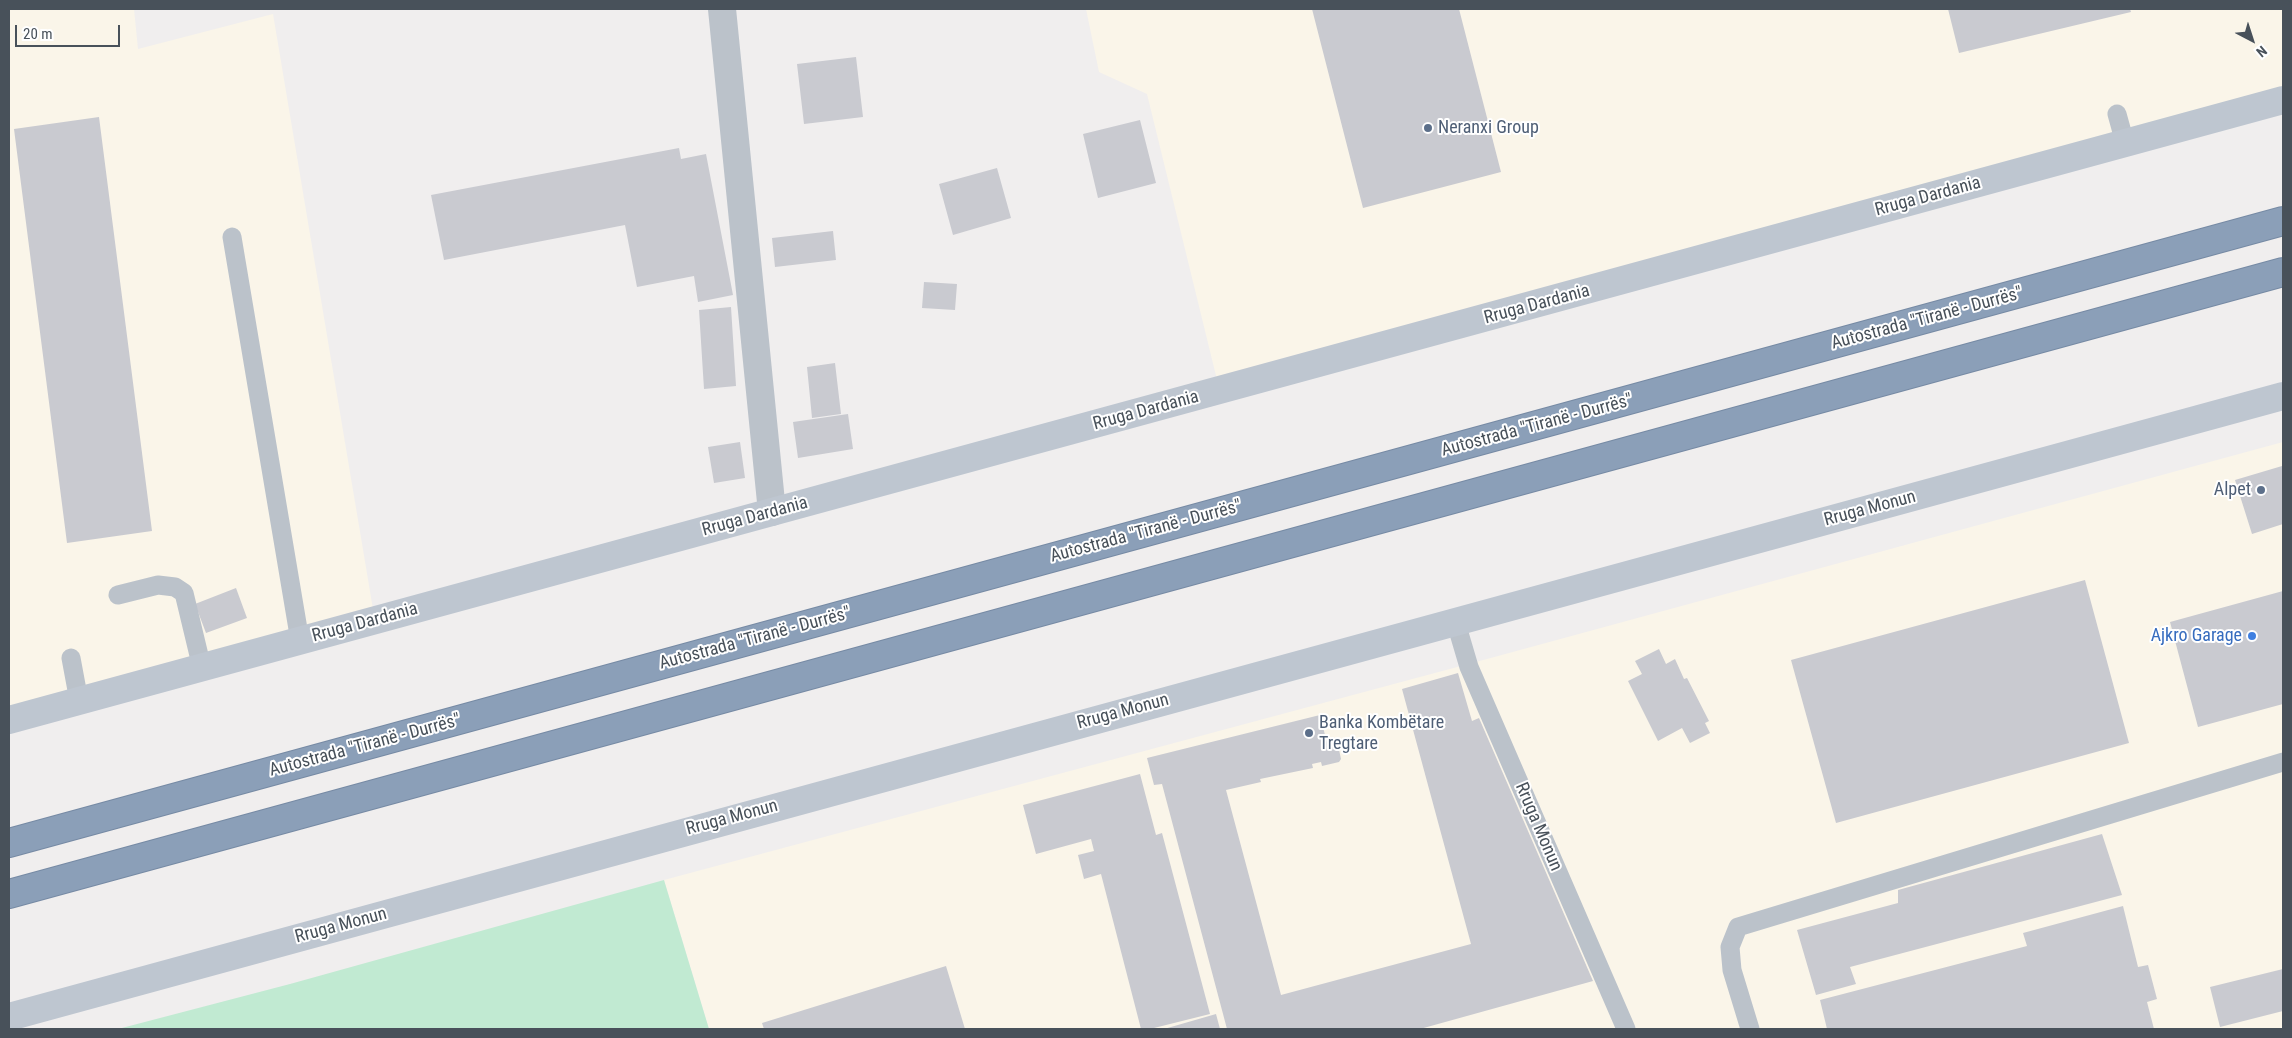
<!DOCTYPE html>
<html>
<head>
<meta charset="utf-8">
<style>
  body { margin:0 }
  #map { position:relative; width:2292px; height:1038px; overflow:hidden; background:#f0eeee; font-family:"Roboto Condensed",sans-serif }
  canvas { display:block }
  .frame { position:absolute; inset:0; border:10px solid #48515a; pointer-events:none }
  .north { position:absolute; left:2227px; top:15px; width:50px; height:50px; -webkit-text-stroke:4px #fff; paint-order:stroke; rotate:140deg; font-size:14px; font-weight:700; line-height:20px; text-align:center; color:#48515a }
  .north::after { content:''; display:block; margin:auto; width:18px; height:22px; background:#48515a; clip-path:polygon(50% 0,100% 100%,50% 72%,0 100%) }
  .scale { position:absolute; left:15px; top:25px; width:105px; height:22px; box-sizing:border-box; border:2px solid #48515a; border-top:0; padding-left:6px; font-size:15px; line-height:18px; white-space:nowrap; color:#48515a; -webkit-text-stroke:4px #fff; paint-order:stroke }
</style>
</head>
<body>
<div id="map">
<canvas width="2292" height="1038"></canvas>
<div class="frame"></div>
<div class="north">N</div>
<div class="scale">20 m</div>
</div>
<script>
const ctx = document.querySelector('canvas').getContext('2d');
ctx.lineJoin = 'round';
function paint(path, color) {
  ctx.fillStyle = color;
  ctx.fill(path, 'evenodd');
}
function shape(rows) {
  const path = new Path2D();
  for (const r of rows) {
    path.moveTo(r[0], r[1]);
    for (let i = 2; i < r.length; i += 2) path.lineTo(r[i], r[i + 1]);
  }
  return path;
}
function trace(path, color, width, dash) {
  ctx.strokeStyle = color;
  ctx.lineWidth = width;
  ctx.lineCap = dash ? 'butt' : 'round';
  ctx.setLineDash(dash || []);
  ctx.stroke(path);
}
function write(font, color, halo, rows, align = 'center') {
  ctx.font = font + ' "Roboto Condensed",sans-serif';
  ctx.lineWidth = 4;
  ctx.setLineDash([]);
  ctx.textBaseline = 'middle';
  ctx.strokeStyle = halo;
  ctx.fillStyle = color;
  for (const [text, x, y, turn = 0] of rows) {
    ctx.save();
    ctx.translate(x, y);
    ctx.rotate((+turn || 0) * Math.PI / 180);
    ctx.textAlign = isNaN(turn) ? turn : align;
    if (halo) ctx.strokeText(text, 0, 0);
    ctx.fillText(text, 0, 0);
    ctx.restore();
  }
}
paint(shape([
  [9,9,134,9,138,49,273,14,375,621,9,720],
  [1086,9,2283,9,2283,100,1220,392,1147,94,1099,72],
  [2283,442,2283,1029,709,1029,664,880,1487,659]
]), '#faf5e9');
paint(shape([
  [664,880,709,1029,118,1029,290,984]
]), '#c1ead2');
paint(shape([
  [1312,9,1459,9,1501,172,1363,208],
  [1948,9,2130,9,2131,12,1959,53],
  [856,57,863,117,804,124,797,64],
  [99,117,152,531,67,543,14,129],
  [1140,120,1156,183,1098,198,1083,134],
  [679,148,681,159,706,154,733,295,698,302,694,276,637,287,625,225,444,260,431,195],
  [997,168,1011,218,953,235,939,184],
  [833,231,836,260,775,267,772,238],
  [924,282,957,284,955,310,922,308],
  [731,307,736,386,704,389,699,310],
  [835,363,841,414,812,418,807,367],
  [848,414,853,449,798,458,793,422],
  [740,442,745,478,714,483,708,447],
  [2282,466,2283,524,2252,534,2235,480],
  [2085,580,2129,743,1836,823,1791,660],
  [236,588,247,618,206,633,195,604],
  [2283,591,2283,704,2198,727,2170,622],
  [1659,649,1666,664,1675,659,1684,679,1687,678,1709,721,1705,723,1710,733,1690,743,1682,728,1658,741,1628,681,1642,674,1635,661],
  [1458,673,1472,721,1479,718,1593,981,1420,1029,1227,1029,1162,784,1154,785,1147,758,1320,715,1328,747,1338,745,1341,759,1339,762,1322,766,1321,762,1312,764,1313,768,1260,779,1261,782,1226,790,1281,995,1471,944,1402,689],
  [1140,774,1156,835,1162,833,1210,1014,1150,1029,1141,1029,1101,874,1084,879,1078,855,1094,851,1091,839,1036,854,1023,805],
  [2102,834,2122,895,1850,967,1856,984,1816,995,1797,930,1898,903,1898,890],
  [2123,906,2138,967,2148,965,2157,999,2147,1002,2154,1029,1827,1029,1820,1000,2027,946,2023,933],
  [946,966,965,1029,764,1029,762,1023],
  [2283,969,2283,1011,2220,1027,2210,987],
  [1216,1014,1220,1029,1164,1029]
]), '#c9cad0');
const motorway = shape([
  [9,843,2283,221],
  [9,894,2283,272]
]);
trace(motorway, '#768aa4', 30);
trace(shape([
  [2117,114,2125,143],
  [232,237,300,641],
  [118,595,158,585,175,587,184,593,202,668],
  [1456,623,1469,667,1626,1029],
  [71,658,79,701],
  [1750,1029,1732,970,1730,947,1738,927,2283,762]
]), '#bbc2ca', 19);
trace(shape([
  [722,9,772,512]
]), '#bbc2ca', 28);
trace(shape([
  [9,720,2283,100],
  [9,1017,2283,396]
]), '#bec6d0', 28);
trace(motorway, '#8b9fb8', 28);
for (const [x, y, r, color] of [
  [1428,128,5,"#5c6f8a"],
  [2261,490,5,"#5c6f8a"],
  [2252,636,5,"#3f7fe0"],
  [1309,733,5,"#5c6f8a"]
]) {
  const dot = new Path2D();
  dot.arc(x, y, r, 0, 2 * Math.PI);
  ctx.fillStyle = color;
  ctx.fill(dot);
  trace(dot, '#fff', 2);
}
write('18px', '#4e5e75', '#fff', [
  ["Neranxi Group",1438,128],
  ["Alpet",2251,490,"right"],
  ["Banka Kombëtare",1319,723],
  ["Tregtare",1319,744]
], 'left');
write('18px', '#48515a', '#fff', [
  ["Rruga Dardania",1928,197,-15],
  ["Rruga Dardania",1537,305,-15],
  ["Autostrada \"Tiranë - Durrës\"",1927,319,-15],
  ["Rruga Dardania",1146,411,-15],
  ["Autostrada \"Tiranë - Durrës\"",1537,426,-15],
  ["Rruga Monun",1870,509,-15],
  ["Rruga Dardania",755,517,-15],
  ["Autostrada \"Tiranë - Durrës\"",1146,532,-15],
  ["Rruga Dardania",365,623,-15],
  ["Autostrada \"Tiranë - Durrës\"",755,639,-15],
  ["Rruga Monun",1123,712,-15],
  ["Autostrada \"Tiranë - Durrës\"",365,746,-15],
  ["Rruga Monun",732,818,-15],
  ["Rruga Monun",1538,827,67],
  ["Rruga Monun",341,926,-15]
]);
write('18px', '#366cbe', '#fff', [
  ["Ajkro Garage",2242,636]
], 'right');
</script>
</body>
</html>
